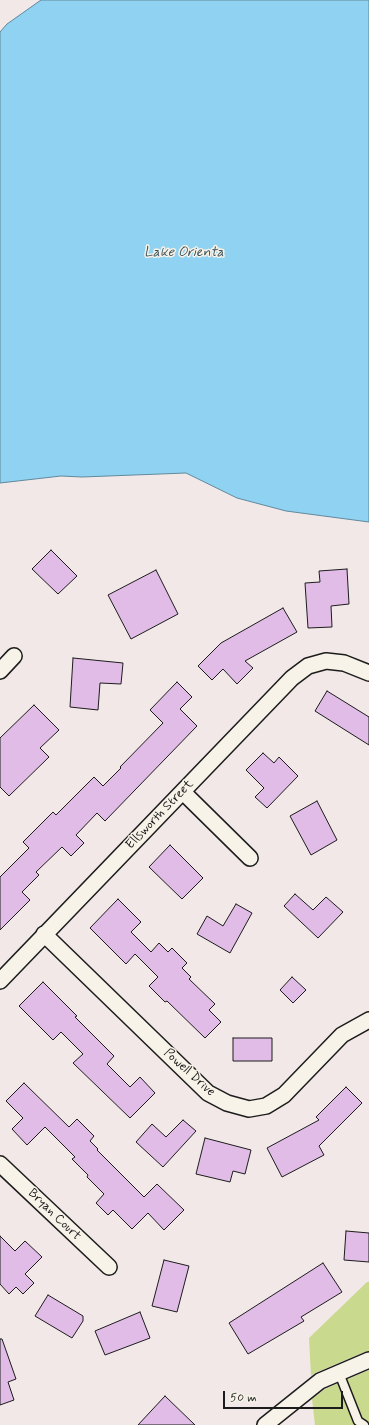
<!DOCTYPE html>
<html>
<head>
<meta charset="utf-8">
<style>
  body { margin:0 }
  #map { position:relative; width:369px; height:1425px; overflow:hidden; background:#f2e8e8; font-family:Mynerve,sans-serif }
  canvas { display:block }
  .scale { position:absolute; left:223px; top:1391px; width:120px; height:18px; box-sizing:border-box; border:2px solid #1c1c1c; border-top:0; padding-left:5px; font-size:12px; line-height:14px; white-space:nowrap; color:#1c1c1c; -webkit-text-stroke:3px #f7f3e8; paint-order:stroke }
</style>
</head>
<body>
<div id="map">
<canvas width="369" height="1425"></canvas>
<div class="scale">50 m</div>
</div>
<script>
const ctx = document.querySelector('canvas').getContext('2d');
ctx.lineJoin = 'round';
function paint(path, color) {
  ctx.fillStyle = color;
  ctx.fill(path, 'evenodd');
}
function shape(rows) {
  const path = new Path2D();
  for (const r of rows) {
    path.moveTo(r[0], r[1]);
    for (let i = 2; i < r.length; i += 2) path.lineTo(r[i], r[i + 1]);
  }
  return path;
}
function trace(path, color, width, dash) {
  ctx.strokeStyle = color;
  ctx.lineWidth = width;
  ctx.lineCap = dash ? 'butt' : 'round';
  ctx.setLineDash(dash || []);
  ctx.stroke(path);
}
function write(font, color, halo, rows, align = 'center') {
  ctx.font = font + ' Mynerve,sans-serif';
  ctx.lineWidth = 3;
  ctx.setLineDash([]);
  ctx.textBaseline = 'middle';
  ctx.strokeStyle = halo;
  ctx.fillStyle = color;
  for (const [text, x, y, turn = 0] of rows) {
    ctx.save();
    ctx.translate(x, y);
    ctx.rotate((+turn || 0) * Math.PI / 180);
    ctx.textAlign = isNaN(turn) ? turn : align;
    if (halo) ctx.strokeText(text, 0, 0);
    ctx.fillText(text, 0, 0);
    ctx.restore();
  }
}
paint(shape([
  [367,1282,369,1282,369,1351,362,1353,315,1373,311,1376,309,1338],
  [369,1370,369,1425,315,1425,312,1399,325,1389]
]), '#c9d98d');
const water = shape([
  [41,0,369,0,369,522,286,511,237,498,186,473,82,477,61,476,0,483,0,32,7,24,41,0]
]);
paint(water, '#8fd2f1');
trace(water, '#61899c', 1);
const building = shape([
  [51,550,77,576,58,594,32,569,51,550],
  [347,569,349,604,331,606,332,627,308,628,305,583,320,582,319,571,347,569],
  [156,570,178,614,131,639,108,595,156,570],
  [283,608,297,632,245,661,253,668,237,684,223,669,212,680,198,666,221,643,283,608],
  [73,658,123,663,121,684,100,683,98,710,70,707,73,658],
  [177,682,192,697,180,709,197,726,105,821,97,813,76,835,84,843,71,856,62,847,36,872,39,875,22,892,30,900,0,930,0,877,29,848,23,842,53,812,56,815,94,777,103,786,121,768,120,767,163,723,150,710,177,682],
  [327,691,369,717,369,745,315,711,327,691],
  [34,705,59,730,40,748,49,757,9,796,0,787,0,738,34,705],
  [263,753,274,763,279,757,298,776,267,808,255,797,264,788,246,770,263,753],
  [317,801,337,840,311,855,290,816,317,801],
  [170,845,203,878,182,899,149,867,170,845],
  [295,894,313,910,326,897,343,912,318,938,284,906,295,894],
  [118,899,141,922,131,932,151,952,159,943,168,952,172,948,187,963,182,968,191,977,189,979,215,1004,209,1010,221,1022,205,1038,167,1001,165,1002,149,986,158,977,135,954,126,964,90,928,118,899],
  [236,904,252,913,230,953,197,934,207,916,223,926,236,904],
  [292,977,306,990,293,1003,280,990,292,977],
  [43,982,77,1016,75,1017,114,1056,107,1064,130,1087,140,1077,155,1093,130,1118,73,1063,83,1054,61,1032,53,1040,19,1006,43,982],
  [233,1038,272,1038,272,1061,233,1061,233,1038],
  [24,1083,69,1127,77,1119,94,1136,90,1141,98,1149,97,1150,144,1197,157,1184,184,1210,164,1230,148,1213,132,1229,113,1210,108,1215,96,1203,104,1194,87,1177,88,1175,72,1159,75,1157,45,1127,27,1145,12,1129,23,1118,6,1101,24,1083],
  [346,1087,362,1103,319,1146,324,1155,282,1177,267,1148,319,1120,316,1117,346,1087],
  [183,1120,196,1131,163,1167,136,1142,152,1124,166,1137,183,1120],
  [205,1138,251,1150,245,1174,233,1171,230,1182,196,1174,205,1138],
  [346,1231,369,1233,369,1262,344,1260,346,1231],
  [0,1236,15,1251,25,1241,42,1257,25,1274,34,1283,23,1294,16,1287,9,1294,0,1284,0,1236],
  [164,1260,189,1266,177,1312,152,1306,164,1260],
  [323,1263,342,1292,301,1317,304,1321,248,1354,229,1323,323,1263],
  [48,1295,83,1316,83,1321,72,1338,35,1316,48,1295],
  [140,1312,150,1338,105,1355,95,1331,140,1312],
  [0,1339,2,1339,16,1379,8,1382,14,1400,0,1405,0,1339],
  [165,1396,195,1425,138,1425,165,1396]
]);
paint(building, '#e0bce6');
trace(building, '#1c1c1c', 1);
const lane = shape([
  [339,1373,358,1421,364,1425]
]);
const street = shape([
  [0,671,14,656],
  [183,792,250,858],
  [44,934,208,1093,227,1103,249,1109,266,1106,284,1095,342,1035,369,1020],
  [0,981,292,678,308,666,326,661,344,663,369,673],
  [0,1164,109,1267],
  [265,1425,320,1381,369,1360]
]);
trace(lane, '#1c1c1c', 11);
trace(street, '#1c1c1c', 18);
trace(lane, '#f7f3e8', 8);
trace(street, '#f7f3e8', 15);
write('13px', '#1c1c1c', '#f7f3e8', [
  ["Ellsworth Street",160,815,-46],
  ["Powell Drive",189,1073,42],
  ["Bryan Court",54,1215,44]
]);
write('italic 14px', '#3e535c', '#f7f3e8', [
  ["Lake Orienta",184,253]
]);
</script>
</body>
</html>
